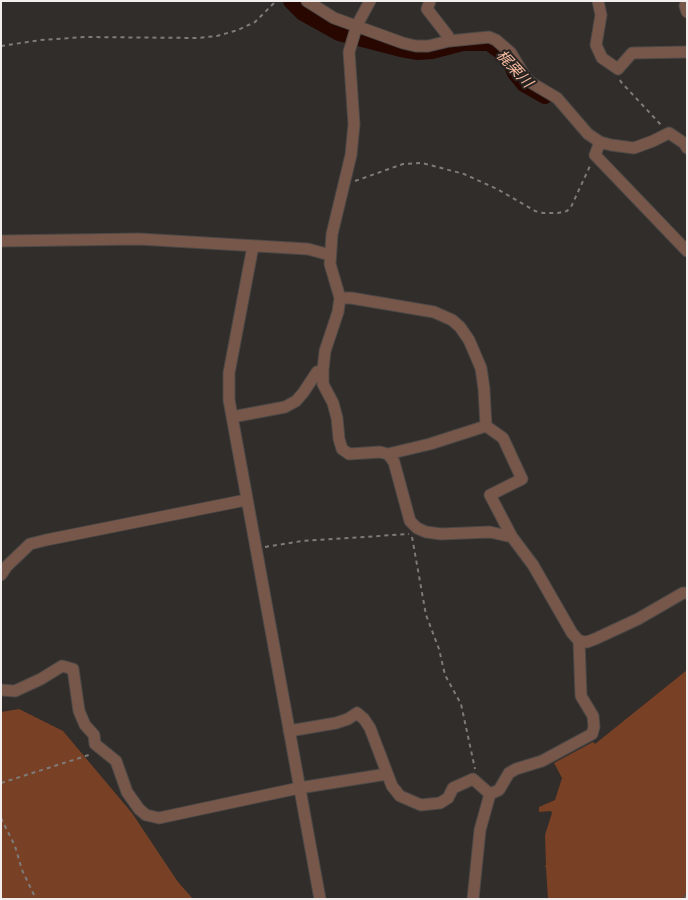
<!DOCTYPE html>
<html>
<head>
<meta charset="utf-8">
<style>
  body { margin:0 }
  #map { position:relative; width:688px; height:900px; overflow:hidden; background:#312d2b; font-family:"Noto Sans",sans-serif }
  canvas { display:block }
  .frame { position:absolute; inset:0; border:2px solid #f1eeed; pointer-events:none }
</style>
</head>
<body>
<div id="map">
<canvas width="688" height="900"></canvas>
<div class="frame"></div>
</div>
<script>
const ctx = document.querySelector('canvas').getContext('2d');
ctx.lineJoin = 'round';
function paint(path, color) {
  ctx.fillStyle = color;
  ctx.fill(path, 'evenodd');
}
function shape(rows) {
  const path = new Path2D();
  for (const r of rows) {
    path.moveTo(r[0], r[1]);
    for (let i = 2; i < r.length; i += 2) path.lineTo(r[i], r[i + 1]);
  }
  return path;
}
function trace(path, color, width, dash) {
  ctx.strokeStyle = color;
  ctx.lineWidth = width;
  ctx.lineCap = dash ? 'butt' : 'round';
  ctx.setLineDash(dash || []);
  ctx.stroke(path);
}
function write(font, color, halo, rows, align = 'center') {
  ctx.font = font + ' "Noto Sans","Noto Sans JP",sans-serif';
  ctx.lineWidth = 4;
  ctx.setLineDash([]);
  ctx.textBaseline = 'middle';
  ctx.strokeStyle = halo;
  ctx.fillStyle = color;
  for (const [text, x, y, turn = 0] of rows) {
    ctx.save();
    ctx.translate(x, y);
    ctx.rotate((+turn || 0) * Math.PI / 180);
    ctx.textAlign = isNaN(turn) ? turn : align;
    if (halo) ctx.strokeText(text, 0, 0);
    ctx.fillText(text, 0, 0);
    ctx.restore();
  }
}
paint(shape([
  [687,670,687,899,548,899,546,868,545,866,546,865,545,835,552,813,551,811,539,812,539,807,555,800,562,778,554,763,593,742,595,744],
  [19,709,63,731,132,813,178,882,193,899,1,899,1,712]
]), '#784025');
trace(shape([
  [291,1,303,13,339,33,401,49,418,52,432,51,463,43,489,43,500,51,510,61,515,73,524,84,545,96]
]), '#280700', 16);
const service = shape([
  [687,899,687,898]
]);
const minor = shape([
  [307,1,334,18,403,43,416,46,428,46,449,41,489,37,496,40,511,53,524,75,530,82,557,98,588,134,600,142,611,145,634,148,653,141,669,133,684,143,687,148],
  [370,1,357,25,349,52,354,124,351,155,332,234,330,264,340,298,338,312,325,351,323,370,323,384,333,403,337,418,339,439,342,449,349,454,380,452,388,454,430,444,486,426],
  [430,1,427,9,448,36,449,41],
  [598,1,601,15,596,45,602,58,618,69,632,53,687,52],
  [687,1,685,6,687,12],
  [600,142,595,155,687,251],
  [1,241,139,239,308,249,330,255],
  [253,246,229,373,229,400,320,899],
  [340,298,351,298,434,312,452,320,460,327,469,340,481,368,484,389,486,426],
  [232,417,285,407,296,401,303,393,317,372,323,370],
  [486,426,503,438,522,479,490,495,512,537,533,565,572,633,579,641,581,696,593,716,594,727,592,734,542,761,516,769,509,773,499,790,490,794],
  [388,454,394,462,410,521,417,528,426,532,441,534,490,532,512,537],
  [1,575,7,566,30,544,46,540,246,500],
  [579,641,587,642,595,639,638,619,683,593,687,593],
  [1,690,15,691,41,679,62,666,73,669,79,711,85,725,94,735,95,744,116,761,127,792,139,809,146,815,159,818,299,788,387,774],
  [289,731,336,723,348,719,357,713,364,719,370,728,392,786,400,796,421,805,440,803,448,798,453,788,473,779,490,794],
  [473,899,480,830,490,794]
]);
trace(service, '#4c4846', 8);
trace(minor, '#4c4846', 13);
trace(shape([
  [1,46,41,40,85,37,197,38,217,36,238,30,255,22,276,1],
  [620,80,621,82,662,126],
  [355,181,403,164,422,163,464,174,497,189,535,211,543,213,558,213,567,211,571,207,590,166],
  [412,537,426,615,439,649,445,675,461,704,475,769],
  [265,547,302,541,409,534],
  [1,783,92,754],
  [1,818,15,846,22,870,36,899]
]), '#7e7b79', 2, [4, 4]);
trace(service, '#76574a', 5.5);
trace(minor, '#76574a', 11);
write('italic 15px', '#f7bba0', '#272321', [
  ["梶栗川",514,69,47]
]);
</script>
</body>
</html>
